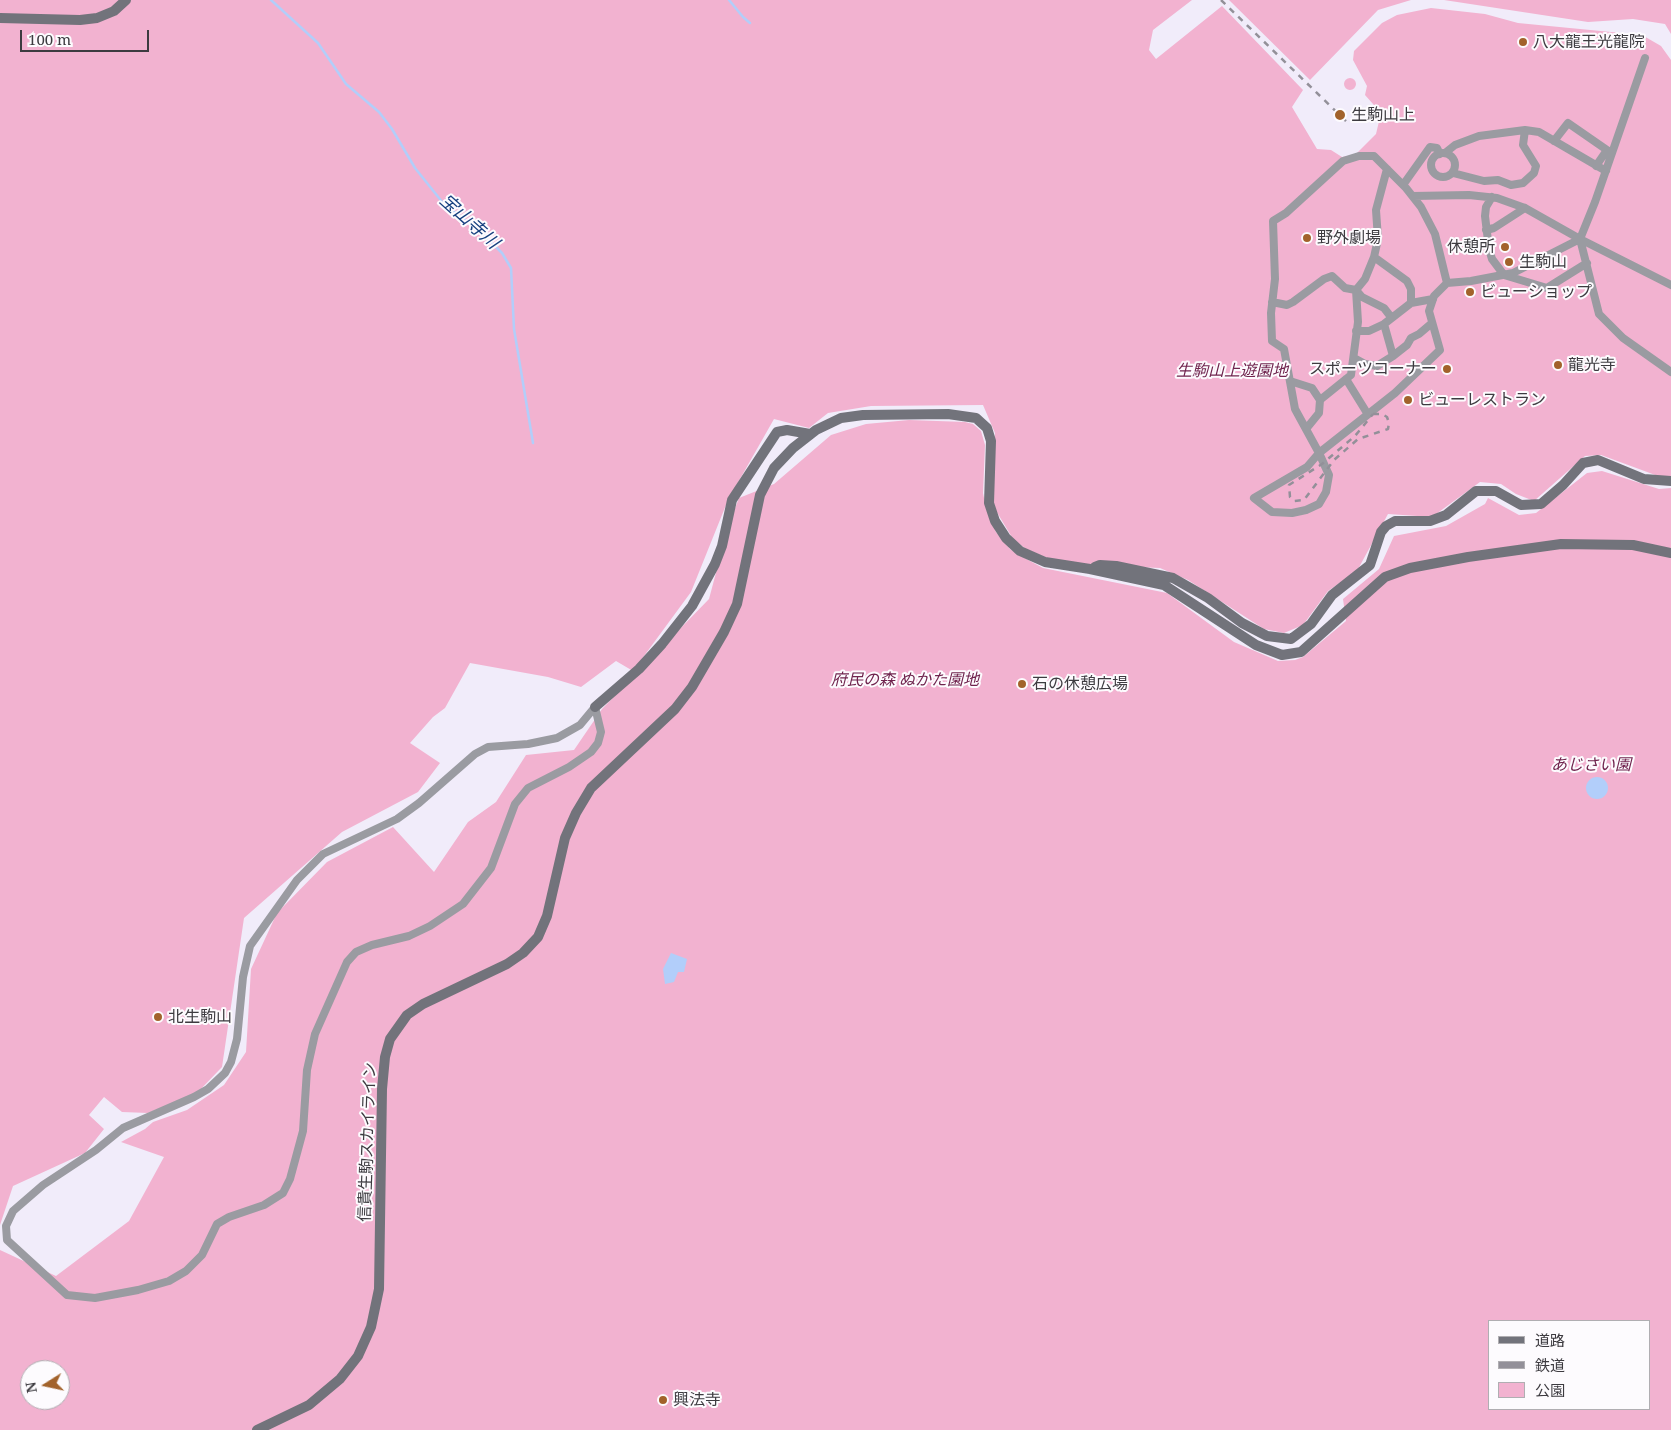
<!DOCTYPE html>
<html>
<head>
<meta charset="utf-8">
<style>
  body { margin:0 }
  #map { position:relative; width:1671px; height:1430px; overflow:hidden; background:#f1ecfa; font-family:"Noto Serif","Noto Sans JP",serif }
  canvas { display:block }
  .legend { position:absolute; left:1488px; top:1320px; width:162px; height:90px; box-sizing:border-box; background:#fdfbfe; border:1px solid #b0aeb2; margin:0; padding:6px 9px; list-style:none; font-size:15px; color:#3d3b40 }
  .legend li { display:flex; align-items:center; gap:10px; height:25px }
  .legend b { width:25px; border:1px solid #b0aeb2 }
  .north { position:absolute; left:20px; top:1360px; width:50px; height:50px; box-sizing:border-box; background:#fdfbfe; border:1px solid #b0aeb2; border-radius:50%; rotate:260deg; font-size:14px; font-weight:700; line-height:20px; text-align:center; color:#3d3b40 }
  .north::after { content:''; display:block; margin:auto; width:18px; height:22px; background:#a2622b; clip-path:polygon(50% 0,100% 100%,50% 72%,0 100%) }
  .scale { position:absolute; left:20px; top:30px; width:129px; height:22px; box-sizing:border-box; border:2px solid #3d3b40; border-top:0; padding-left:6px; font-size:15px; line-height:18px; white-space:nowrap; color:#3d3b40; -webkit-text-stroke:4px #fdfbfe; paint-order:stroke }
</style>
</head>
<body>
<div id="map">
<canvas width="1671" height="1430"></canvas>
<ul class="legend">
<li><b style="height:6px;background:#72737b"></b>道路</li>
<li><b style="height:6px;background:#939099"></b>鉄道</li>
<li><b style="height:14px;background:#f2b2d0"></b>公園</li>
</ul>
<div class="north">N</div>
<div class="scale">100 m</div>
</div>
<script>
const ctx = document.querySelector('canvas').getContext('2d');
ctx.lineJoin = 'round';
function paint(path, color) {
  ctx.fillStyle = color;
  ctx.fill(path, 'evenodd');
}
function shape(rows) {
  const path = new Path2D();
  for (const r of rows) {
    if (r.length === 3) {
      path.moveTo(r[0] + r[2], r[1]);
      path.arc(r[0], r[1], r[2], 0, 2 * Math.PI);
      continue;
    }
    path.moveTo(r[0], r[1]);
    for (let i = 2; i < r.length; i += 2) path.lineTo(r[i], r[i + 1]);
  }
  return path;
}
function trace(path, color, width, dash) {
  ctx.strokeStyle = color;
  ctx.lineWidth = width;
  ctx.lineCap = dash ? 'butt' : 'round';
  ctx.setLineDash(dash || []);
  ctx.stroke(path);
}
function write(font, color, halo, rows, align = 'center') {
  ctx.font = font + ' "Noto Serif","Noto Sans JP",serif';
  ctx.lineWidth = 4;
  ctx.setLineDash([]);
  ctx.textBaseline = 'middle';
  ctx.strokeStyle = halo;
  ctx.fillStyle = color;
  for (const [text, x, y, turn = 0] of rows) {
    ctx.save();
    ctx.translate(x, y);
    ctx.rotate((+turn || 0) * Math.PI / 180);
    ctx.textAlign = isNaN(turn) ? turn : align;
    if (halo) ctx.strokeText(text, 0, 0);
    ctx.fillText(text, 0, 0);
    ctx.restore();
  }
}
paint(shape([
  [0,0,1192,0,1153,30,1149,50,1156,59,1222,6,1303,90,1292,107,1317,149,1331,150,1342,157,1355,155,1376,134,1381,113,1365,95,1367,86,1353,60,1354,51,1382,23,1397,15,1431,8,1485,14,1518,23,1642,35,1661,46,1671,60,1671,476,1658,476,1601,455,1585,456,1534,501,1516,494,1501,484,1480,482,1432,517,1388,514,1357,571,1328,591,1303,625,1284,633,1264,629,1188,580,1160,568,1089,565,1052,560,1026,549,1013,539,995,509,992,492,995,433,983,405,871,406,828,413,809,428,774,419,728,500,691,592,633,671,616,661,581,687,548,677,470,663,445,708,433,717,410,743,440,763,418,792,342,832,244,918,222,1067,197,1093,148,1113,122,1112,104,1097,89,1115,104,1129,85,1153,13,1186,0,1225],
  [1229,0,1411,0,1378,10,1310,80],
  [1444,0,1671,0,1671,34,1665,24,1633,19,1588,22],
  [1350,84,6],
  [909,420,965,422,973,424,981,431,985,445,983,493,986,508,996,532,1010,549,1019,555,1043,568,1167,593,1234,642,1278,661,1295,660,1303,657,1346,621,1343,599,1379,569,1394,536,1446,526,1485,504,1488,498,1519,515,1536,513,1587,473,1602,471,1659,489,1671,488,1671,1430,0,1430,0,1250,56,1276,129,1221,164,1157,121,1142,145,1129,153,1122,187,1110,224,1085,246,1052,251,969,277,913,327,862,393,827,434,872,468,822,496,802,526,755,574,750,602,709,709,599,729,524,739,498,774,484,831,435,866,424],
  [1490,1321,1650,1321,1650,1409,1490,1409],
  [30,1370,60,1370,60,1400,30,1400]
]), '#f2b2d0');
paint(shape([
  [1597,788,11],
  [671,953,687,959,684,972,678,972,674,982,665,984,663,969]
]), '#b2cefa');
trace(shape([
  [271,0,318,43,346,84,379,112,392,129,415,168,443,203,485,236,502,253,511,268,514,329,533,443],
  [729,0,743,17,750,23]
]), '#b2cefa', 2.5);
trace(shape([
  [1525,130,1539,132,1606,171],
  [1554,141,1568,123,1607,150,1596,166],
  [1445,153,1455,145,1479,136,1525,130,1523,145,1536,166,1534,173,1523,183,1511,185,1498,180,1484,181,1453,173],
  [1443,165,12],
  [1403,185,1430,147,1437,148,1440,154],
  [1413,196,1469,195,1497,198,1525,208,1580,239,1595,202,1645,58],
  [1492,197,1486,207,1485,216,1489,249,1492,259,1504,275,1547,288,1587,263],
  [1486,230,1494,228,1525,208],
  [1580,239,1599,314,1623,338,1671,372],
  [1374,257,1407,281,1411,289,1411,303,1433,299],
  [1447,283,1435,234,1421,207,1406,188,1374,156,1359,156,1343,161,1286,213,1273,221,1275,279,1271,313,1272,341,1284,349,1295,409,1319,453,1395,393,1440,350,1429,311,1434,296,1447,283,1471,281,1513,273,1580,239,1671,285],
  [1356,290,1362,297,1384,308,1391,317],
  [1272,302,1287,305,1293,302,1324,279,1332,276,1345,288,1356,290,1365,279,1374,257,1378,239,1376,210,1387,169],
  [1384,324,1393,356],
  [1356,331,1369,331,1384,324,1411,303],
  [1354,358,1365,364,1377,366,1393,356,1407,345,1411,338,1419,334,1432,323],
  [1346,379,1367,413],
  [1290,381,1312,388,1320,400],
  [1306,429,1319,413,1320,400,1351,375,1358,322,1356,290],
  [1319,453,1329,475,1326,492,1319,504,1306,510,1292,513,1272,512,1254,498,1307,467,1319,453],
  [595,707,601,732,598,743,591,752,569,767,528,788,515,804,491,868,463,904,430,926,409,936,372,945,356,952,347,962,315,1034,307,1070,303,1131,290,1179,283,1193,264,1205,229,1217,217,1224,202,1255,186,1271,169,1281,138,1290,95,1298,67,1295,7,1240,6,1226,13,1211,43,1185,96,1150,123,1128,194,1097,208,1089,225,1073,231,1062,237,1039,243,977,250,946,297,880,323,854,397,819,419,803,475,754,488,747,528,744,557,738,580,725,595,707]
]), '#9a9ba1', 8);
trace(shape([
  [0,18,80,20,97,18,114,11,126,0],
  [1095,567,1100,565,1116,566,1173,578,1208,598,1242,623,1267,636,1291,639,1311,624,1332,595,1370,565,1381,532,1386,526,1395,521,1430,521,1446,515,1476,491,1496,491,1521,505,1541,504,1563,485,1583,463,1598,460,1644,479,1671,481],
  [595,707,639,669,662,644,692,606,715,564,722,546,732,500,777,432,787,430,810,434],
  [257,1430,309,1405,340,1379,358,1356,371,1327,379,1289,382,1089,385,1057,390,1039,407,1015,423,1004,507,964,523,953,538,937,547,916,565,838,576,813,591,788,675,709,692,687,724,632,737,604,760,495,774,468,793,448,816,430,841,418,863,415,948,414,976,418,987,428,991,441,989,503,995,521,1006,538,1020,551,1045,562,1090,569,1164,585,1256,645,1282,655,1301,652,1385,577,1410,568,1468,557,1561,544,1633,545,1671,553]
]), '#72737b', 10);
trace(shape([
  [1221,0,1349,124],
  [1373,414,1382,414,1387,417,1389,423,1388,429,1358,439,1334,460,1304,500,1294,501,1290,497,1289,485,1322,464,1355,436,1373,414]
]), '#939099', 2.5, [6, 6]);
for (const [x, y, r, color] of [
  [1523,42,5,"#a2622b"],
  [1340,115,6,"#a2622b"],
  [1307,238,5,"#a2622b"],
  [1505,247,5,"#a2622b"],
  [1509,262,5,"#a2622b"],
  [1470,292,5,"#a2622b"],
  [1558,365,5,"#a2622b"],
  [1447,369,5,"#a2622b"],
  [1408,400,5,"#a2622b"],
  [1022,684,5,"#a2622b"],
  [158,1017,5,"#a2622b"],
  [663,1400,5,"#a2622b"]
]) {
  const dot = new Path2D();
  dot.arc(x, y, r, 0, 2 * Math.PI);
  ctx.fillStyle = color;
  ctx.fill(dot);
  trace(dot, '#fdfbfe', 2);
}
write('16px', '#3d3b40', '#fdfbfe', [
  ["八大龍王光龍院",1533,42],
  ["生駒山上",1351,115],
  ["野外劇場",1317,238],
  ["休憩所",1495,247,"right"],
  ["生駒山",1519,262],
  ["ビューショップ",1480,292],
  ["龍光寺",1568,365],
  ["スポーツコーナー",1437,369,"right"],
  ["ビューレストラン",1418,400],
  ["石の休憩広場",1032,684],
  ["北生駒山",168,1017],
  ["興法寺",673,1400]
], 'left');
write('italic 16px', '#70244e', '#fdfbfe', [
  ["生駒山上遊園地",1232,371],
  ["府民の森 ぬかた園地",905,680],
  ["あじさい園",1591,765]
]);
write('16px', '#3d3b40', '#fdfbfe', [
  ["信貴生駒スカイライン",368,1142,-88]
]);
write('italic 18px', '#184180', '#fdfbfe', [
  ["宝山寺川",469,222,42]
]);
</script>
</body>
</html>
